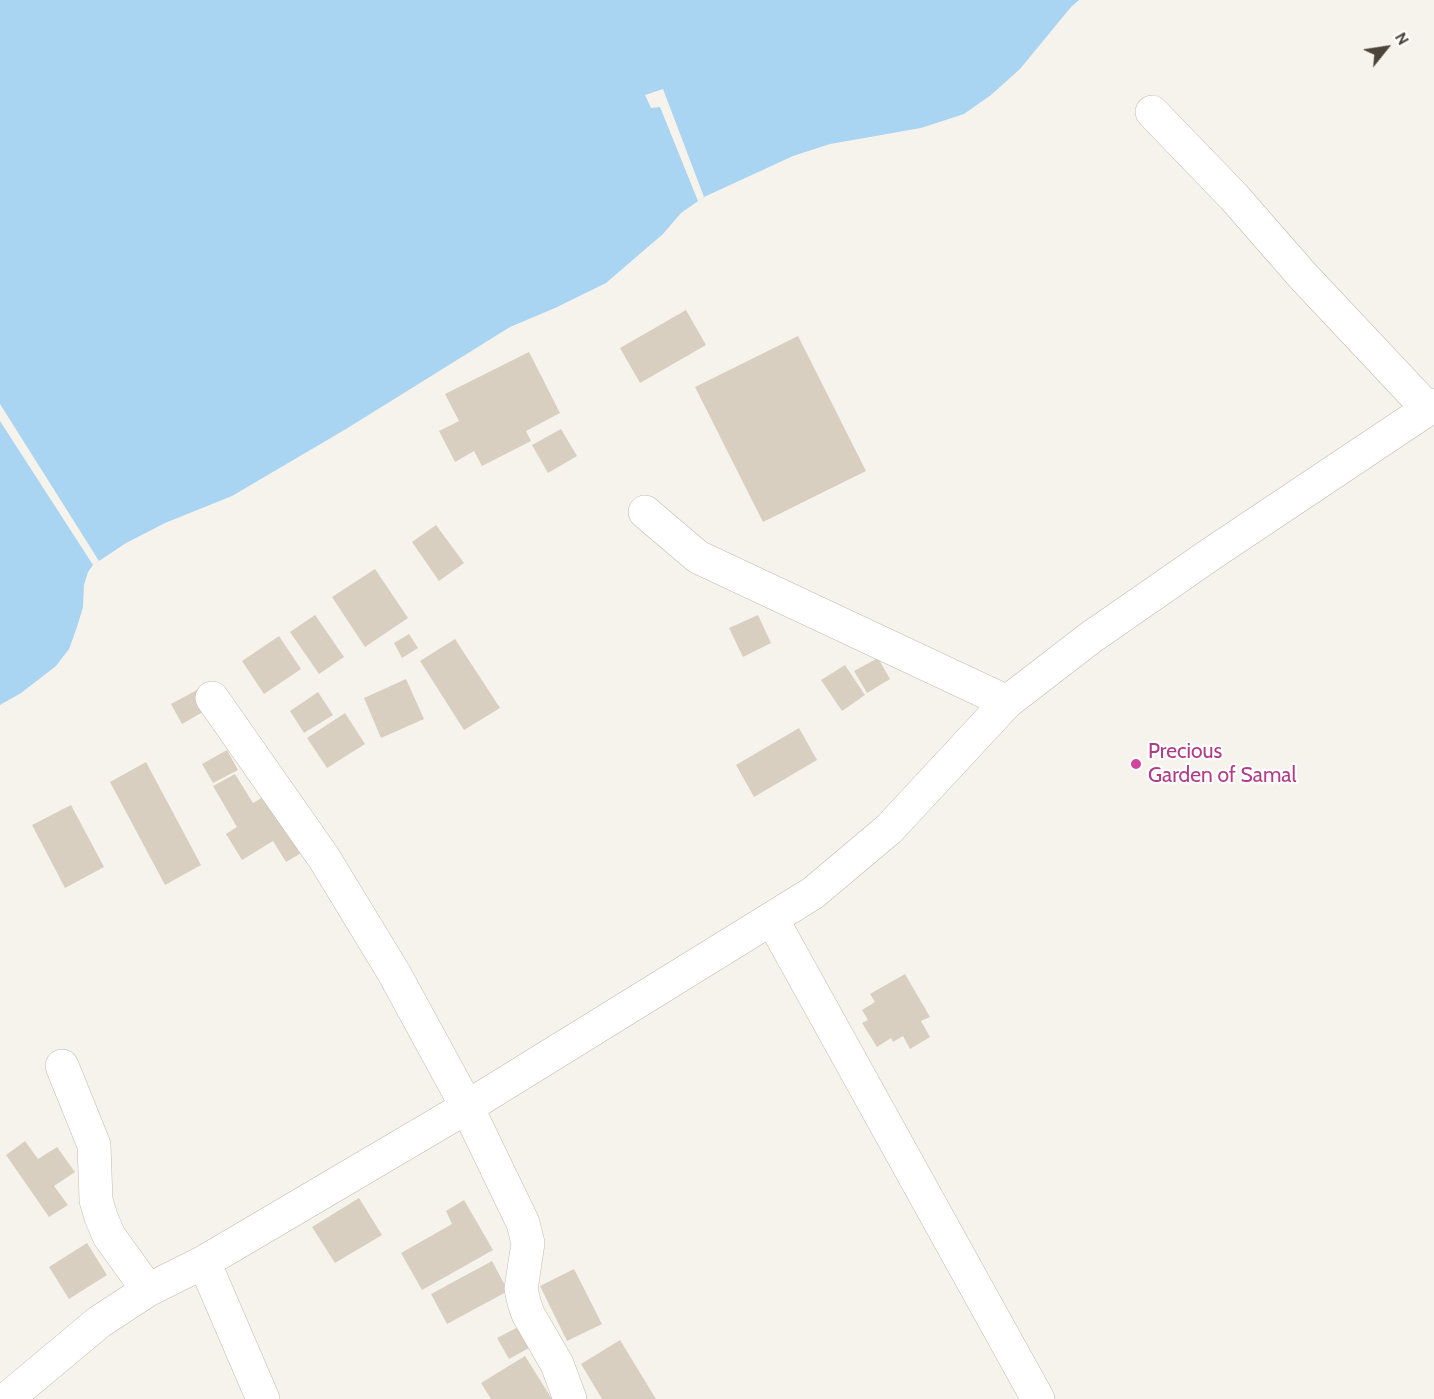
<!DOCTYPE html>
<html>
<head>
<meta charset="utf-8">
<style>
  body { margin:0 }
  #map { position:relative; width:1434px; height:1399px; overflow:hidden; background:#f6f3ec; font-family:Cabin,sans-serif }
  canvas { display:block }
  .north { position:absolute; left:1356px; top:18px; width:60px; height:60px; -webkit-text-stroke:4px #fff; paint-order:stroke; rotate:60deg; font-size:16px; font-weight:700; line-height:24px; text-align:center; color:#4b4439 }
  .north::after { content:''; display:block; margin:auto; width:21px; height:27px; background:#4b4439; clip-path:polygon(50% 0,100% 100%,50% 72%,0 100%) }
</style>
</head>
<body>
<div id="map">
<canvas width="1434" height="1399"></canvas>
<div class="north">N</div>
</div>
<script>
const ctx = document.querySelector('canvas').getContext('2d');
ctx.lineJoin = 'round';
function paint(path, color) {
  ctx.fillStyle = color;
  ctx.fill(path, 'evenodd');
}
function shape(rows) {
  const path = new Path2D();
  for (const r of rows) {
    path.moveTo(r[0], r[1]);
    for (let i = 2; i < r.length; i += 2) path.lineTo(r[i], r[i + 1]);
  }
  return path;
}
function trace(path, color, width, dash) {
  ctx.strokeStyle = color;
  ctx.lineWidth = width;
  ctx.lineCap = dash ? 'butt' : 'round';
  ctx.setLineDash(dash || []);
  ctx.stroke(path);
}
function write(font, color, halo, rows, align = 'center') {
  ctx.font = font + ' Cabin,sans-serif';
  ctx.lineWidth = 4.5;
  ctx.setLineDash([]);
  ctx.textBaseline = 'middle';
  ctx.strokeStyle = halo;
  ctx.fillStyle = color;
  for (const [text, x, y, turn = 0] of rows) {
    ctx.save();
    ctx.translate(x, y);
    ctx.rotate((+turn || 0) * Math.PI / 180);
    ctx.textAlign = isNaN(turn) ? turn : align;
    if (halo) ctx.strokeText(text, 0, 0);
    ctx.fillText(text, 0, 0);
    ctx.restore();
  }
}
paint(shape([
  [0,0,1079,0,1071,7,1020,69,991,95,964,114,921,128,830,144,793,156,704,197,681,213,663,234,606,283,555,308,510,327,346,429,232,496,165,523,126,543,93,565,88,572,84,585,83,607,77,627,69,649,56,666,21,693,0,705]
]), '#a9d4f2');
paint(shape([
  [663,89,704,197,698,201,660,107,651,108,645,95],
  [0,404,99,561,93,565,0,421]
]), '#f6f3ec');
paint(shape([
  [686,310,706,345,640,383,620,348],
  [798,336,866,471,763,522,695,387],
  [529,352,560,413,526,431,531,441,482,466,474,451,455,462,439,431,459,421,445,394],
  [561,429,577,456,548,473,532,445],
  [436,525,464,563,439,581,412,542],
  [375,569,408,618,365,647,332,597],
  [315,615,344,657,319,674,290,632],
  [758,615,771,643,743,657,729,628],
  [409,634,418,648,402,658,394,643],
  [279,636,301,669,264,694,242,661],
  [455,639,500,708,464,730,420,661],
  [878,658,890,679,867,693,854,671],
  [845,665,865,695,842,711,821,680],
  [406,679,424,719,381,738,364,698],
  [197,690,208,709,182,724,171,704],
  [318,692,333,715,304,733,290,711],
  [345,713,365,744,327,768,307,738],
  [799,728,817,760,754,797,736,765],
  [227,750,238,770,213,783,202,764],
  [146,762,201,865,165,885,110,782],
  [235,774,253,803,275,790,310,848,286,862,273,841,242,860,226,834,237,827,213,786],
  [71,805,104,867,65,888,32,825],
  [905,974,930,1017,921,1021,930,1037,910,1049,903,1036,893,1042,891,1038,877,1047,862,1023,868,1020,862,1010,875,1002,870,994],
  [25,1141,38,1159,57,1147,75,1172,54,1186,68,1205,49,1217,6,1155],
  [359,1198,382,1235,335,1263,312,1227],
  [464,1200,493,1250,422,1290,401,1253,452,1224,446,1211],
  [87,1243,107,1275,69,1299,49,1267],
  [492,1261,508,1291,447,1324,431,1294],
  [574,1269,602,1324,567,1341,540,1286],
  [526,1323,538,1343,509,1359,497,1338],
  [620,1340,656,1399,602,1399,581,1364],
  [525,1356,552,1399,491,1399,481,1383]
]), '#d8cfc1');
const minor = shape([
  [1152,112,1234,197,1303,276,1428,409],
  [645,512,698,557,1007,702],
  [212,698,324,858,394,973,467,1107,523,1223,528,1243,521,1289,524,1302,528,1314,557,1364,570,1399],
  [772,919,1038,1399],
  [62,1066,94,1145,96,1200,101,1217,109,1236,148,1290],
  [204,1262,263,1399],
  [7,1399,99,1322,148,1290,204,1262,467,1107,813,893,889,829,1007,702,1090,638,1211,554,1434,405]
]);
trace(minor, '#c2bbae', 34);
trace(minor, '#fff', 33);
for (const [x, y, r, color] of [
  [1136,764,6,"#d1479c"]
]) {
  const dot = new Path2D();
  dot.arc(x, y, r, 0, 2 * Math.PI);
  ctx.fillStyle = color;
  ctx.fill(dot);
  trace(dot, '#fff', 2);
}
write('21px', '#b23c85', '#fff', [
  ["Precious",1148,752],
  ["Garden of Samal",1148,776]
], 'left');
</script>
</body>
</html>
